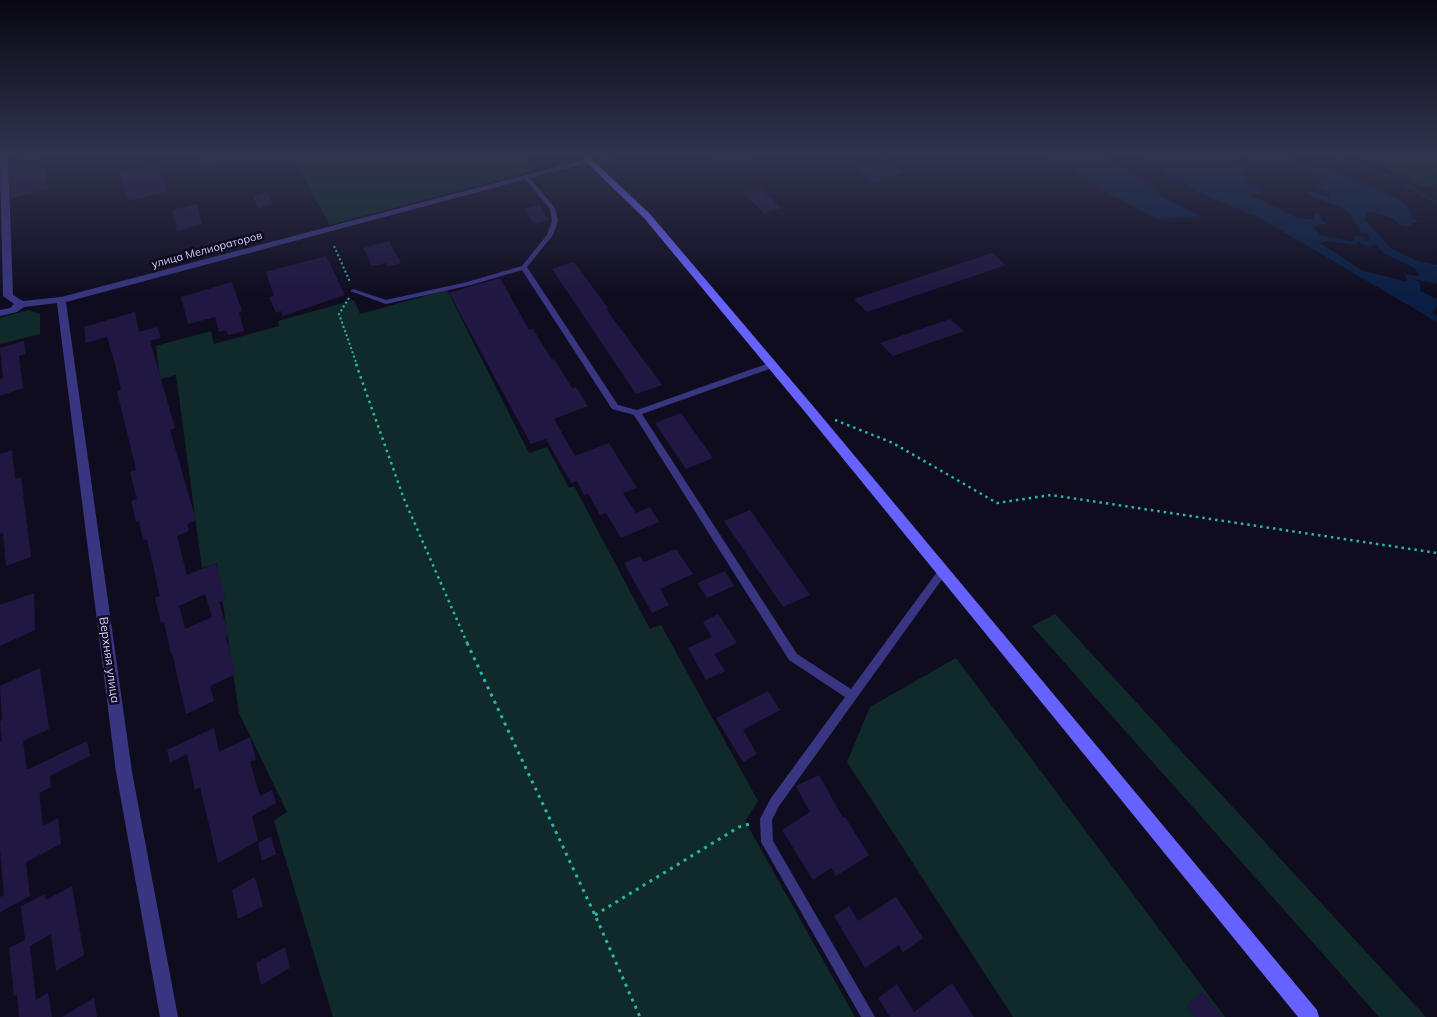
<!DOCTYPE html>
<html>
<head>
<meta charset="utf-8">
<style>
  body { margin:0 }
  canvas { display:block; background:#0f0c20 }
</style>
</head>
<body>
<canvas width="1437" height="1017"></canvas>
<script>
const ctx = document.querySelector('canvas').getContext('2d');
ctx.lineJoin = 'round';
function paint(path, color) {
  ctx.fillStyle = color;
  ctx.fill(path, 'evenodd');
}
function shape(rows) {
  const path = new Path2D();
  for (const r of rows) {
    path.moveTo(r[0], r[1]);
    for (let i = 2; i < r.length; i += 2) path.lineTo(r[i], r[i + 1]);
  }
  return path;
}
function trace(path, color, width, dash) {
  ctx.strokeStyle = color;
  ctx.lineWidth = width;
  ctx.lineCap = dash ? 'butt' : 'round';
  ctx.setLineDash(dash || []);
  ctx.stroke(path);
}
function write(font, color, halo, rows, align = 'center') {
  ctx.font = font + ' Mulish,sans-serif';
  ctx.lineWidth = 5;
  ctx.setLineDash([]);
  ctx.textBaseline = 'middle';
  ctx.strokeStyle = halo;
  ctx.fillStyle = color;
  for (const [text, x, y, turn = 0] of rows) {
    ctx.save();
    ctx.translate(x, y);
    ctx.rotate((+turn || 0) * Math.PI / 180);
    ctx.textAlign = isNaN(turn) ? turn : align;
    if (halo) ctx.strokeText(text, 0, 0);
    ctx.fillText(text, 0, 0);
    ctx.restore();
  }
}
paint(shape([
  [199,155,525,155,539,169,330,225,293,159,202,168],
  [1349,155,1432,155,1437,158,1437,186,1425,187,1378,164],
  [447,290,529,453,547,447,569,488,574,486,650,629,661,625,758,801,745,821,855,1017,333,1017,274,821,287,812,239,713,217,563,202,568,176,375,160,379,156,346,211,331,214,344,279,326,278,321,354,300,360,314],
  [28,310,40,314,40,334,0,344,0,318],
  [1055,614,1426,1017,1379,1017,1032,626],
  [956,658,1225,1017,1013,1017,847,762,870,707]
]), '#0f2a29');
paint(shape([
  [1042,155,1103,155,1147,182,1164,198,1198,214,1199,217,1157,219,1082,179,1065,165],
  [1140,155,1284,155,1318,167,1335,170,1400,200,1410,209,1411,217,1419,222,1413,223,1410,227,1402,226,1392,218,1372,212,1366,213,1364,219,1391,248,1417,261,1437,265,1437,284,1414,279,1420,283,1420,291,1437,299,1437,307,1432,313,1437,316,1437,322,1260,218,1203,194,1176,179],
  [1238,156,1256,161,1253,158,1296,167,1323,178,1323,180,1319,181,1316,188,1330,193,1330,197,1307,191,1304,193,1341,207,1350,214,1361,232,1367,233,1371,240,1365,241,1363,237,1355,236,1353,241,1349,241,1320,235,1313,227,1319,226,1318,224,1327,224,1322,220,1320,215,1315,214,1313,219,1299,219,1252,196,1252,194,1264,191,1245,183,1248,177,1242,172,1249,169,1236,161],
  [1328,241,1355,245,1359,242,1374,250,1370,245,1375,245,1385,254,1414,268,1419,274,1417,276,1405,274,1407,280,1405,281,1363,271,1320,243]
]), '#091e42');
trace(shape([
  [1330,155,1393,177,1437,203]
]), '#091e42', 3);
paint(shape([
  [35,155,44,155,48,189,12,198,10,160],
  [706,155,754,155,754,159,720,168],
  [884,157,905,173,874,182,854,165],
  [156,163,168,191,129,201,119,172],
  [760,188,781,208,764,213,743,193],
  [267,192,273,205,258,208,253,196],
  [197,204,202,224,177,231,172,210],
  [539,205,549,220,534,224,524,209],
  [389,241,401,263,388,267,386,263,372,266,363,248],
  [992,253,1006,265,867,312,854,299],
  [326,256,345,295,283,316,281,311,276,313,269,297,274,296,266,272],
  [574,262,608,308,606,309,662,385,636,394,552,269],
  [500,278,529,330,533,329,552,360,554,359,572,388,576,387,588,406,554,419,575,456,609,443,637,488,623,493,636,513,650,507,659,522,621,538,606,513,600,515,588,493,584,495,577,481,571,483,546,439,531,444,449,293],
  [232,282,242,311,239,312,244,331,228,335,226,330,219,332,215,317,188,324,181,297],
  [135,312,139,332,157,327,161,338,150,341,175,428,170,430,196,520,187,524,189,531,177,536,187,575,216,563,226,600,219,602,229,636,226,637,236,674,210,686,214,701,186,714,172,653,171,653,164,622,161,623,155,598,160,596,147,539,143,540,139,521,136,522,131,501,137,499,130,472,136,470,117,391,121,390,115,364,107,337,86,343,84,327],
  [205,594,212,617,185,629,179,606],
  [950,319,964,331,893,356,880,343],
  [24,341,26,354,19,356,23,388,0,396,0,379,3,378,0,348],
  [681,413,713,458,686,469,655,423],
  [12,450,15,479,21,477,31,557,6,566,3,533,0,534,0,454],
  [750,510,810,595,783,607,724,521],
  [676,549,693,574,660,589,669,605,652,613,624,563,640,556,644,562],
  [725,571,734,586,707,598,697,583],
  [34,593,35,630,0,646,0,605],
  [718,614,737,643,714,654,725,671,706,680,688,648,712,637,703,622],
  [40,668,49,729,23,741,27,770,87,741,90,756,50,776,51,787,39,793,43,826,58,818,61,844,26,862,30,896,0,912,0,897,4,895,0,850,0,741,2,741,0,721,2,720,0,686],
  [768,691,780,710,743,730,757,754,743,762,716,718],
  [214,728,219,752,250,737,256,759,250,762,260,796,272,790,276,803,252,816,258,841,218,863,200,787,195,790,187,754,170,763,167,750],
  [819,775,843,818,845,817,869,855,836,876,831,868,813,880,782,830,810,812,796,786],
  [271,836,276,854,262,861,258,843],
  [255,877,263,906,238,919,232,890],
  [72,886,84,955,56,971,51,934,30,946,36,1000,48,993,52,1017,19,1017,17,995,14,996,9,948,25,940,21,906,45,894,46,900],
  [896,897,923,938,903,952,899,945,865,968,834,916,849,906,858,921],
  [285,947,290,968,261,985,256,963],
  [952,983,974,1017,890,1017,878,998,897,984,914,1012],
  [1203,992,1222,1017,1195,1017,1186,1005],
  [94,998,97,1017,62,1017]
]), '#201742');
trace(shape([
  [601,159,619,155],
  [334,246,350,282],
  [349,298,339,314,357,365]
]), '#29b5ad', 2, [2, 2.5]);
trace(shape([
  [356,364,404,499,468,645],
  [835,420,893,443,997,503,1051,495,1437,553]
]), '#29b5ad', 2.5, [2.5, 4]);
trace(shape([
  [467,643,595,915,640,1017],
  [595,915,739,827,753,823]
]), '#29b5ad', 3, [3, 5]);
paint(shape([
  [527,176,529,177,555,208,558,221,553,235,527,267,618,405,637,410,769,363,775,363,776,365,775,367,642,414,797,654,851,689,940,568,943,567,946,568,948,571,779,806,772,820,773,841,875,1017,861,1017,761,842,760,819,771,798,845,697,789,660,634,415,612,409,522,270,471,285,386,304,350,291,353,289,386,300,467,282,522,266,547,235,552,221,550,209,524,178,527,176]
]), '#383581');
paint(shape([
  [0,155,8,155,13,295,23,301,61,297,587,159,594,161,66,302,132,772,178,1017,160,1017,116,772,57,303,24,307,17,312,0,316,0,310,10,308,14,304,3,296,0,155]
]), '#383581');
paint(shape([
  [579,155,587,155,650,214,813,406,1317,1010,1319,1017,1298,1017,805,412,644,218,579,155]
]), '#6662ff');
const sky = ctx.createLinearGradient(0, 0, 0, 297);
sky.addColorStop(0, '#080712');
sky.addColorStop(0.52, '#31344e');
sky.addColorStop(1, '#31344e00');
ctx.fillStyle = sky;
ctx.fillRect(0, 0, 1437, 297);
write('11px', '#d1cbff', '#0f0c20', [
  ["улица Мелиораторов",207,250,-15]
]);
write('12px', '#d1cbff', '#0f0c20', [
  ["Верхняя улица",109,660,82]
]);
</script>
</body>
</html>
